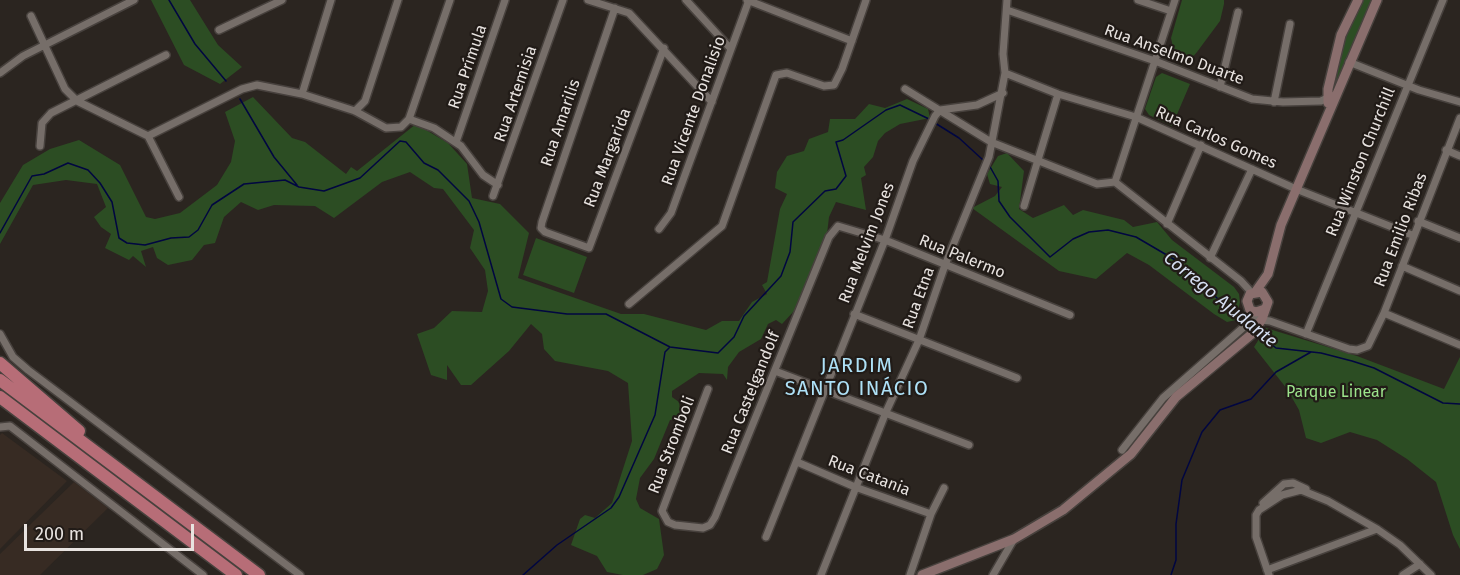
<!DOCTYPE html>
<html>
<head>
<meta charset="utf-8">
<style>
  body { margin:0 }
  #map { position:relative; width:1460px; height:575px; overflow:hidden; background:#2b2520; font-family:"Fira Sans",sans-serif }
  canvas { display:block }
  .scale { position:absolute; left:24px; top:524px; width:170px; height:27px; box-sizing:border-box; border:3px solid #e8e3e0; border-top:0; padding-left:8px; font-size:18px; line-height:21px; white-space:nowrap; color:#e8e3e0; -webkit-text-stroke:4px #211b17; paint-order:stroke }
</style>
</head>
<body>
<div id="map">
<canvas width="1460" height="575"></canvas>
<div class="scale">200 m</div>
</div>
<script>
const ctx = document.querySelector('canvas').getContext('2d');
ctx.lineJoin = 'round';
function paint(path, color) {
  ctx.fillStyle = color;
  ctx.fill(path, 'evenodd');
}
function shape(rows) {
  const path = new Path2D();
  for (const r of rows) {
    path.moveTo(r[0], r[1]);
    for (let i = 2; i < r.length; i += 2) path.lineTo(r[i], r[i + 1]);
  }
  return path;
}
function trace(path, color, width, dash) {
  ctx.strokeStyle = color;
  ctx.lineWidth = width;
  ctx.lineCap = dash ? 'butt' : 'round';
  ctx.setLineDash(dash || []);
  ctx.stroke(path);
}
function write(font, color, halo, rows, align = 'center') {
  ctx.font = font + ' "Fira Sans",sans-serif';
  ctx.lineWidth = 4.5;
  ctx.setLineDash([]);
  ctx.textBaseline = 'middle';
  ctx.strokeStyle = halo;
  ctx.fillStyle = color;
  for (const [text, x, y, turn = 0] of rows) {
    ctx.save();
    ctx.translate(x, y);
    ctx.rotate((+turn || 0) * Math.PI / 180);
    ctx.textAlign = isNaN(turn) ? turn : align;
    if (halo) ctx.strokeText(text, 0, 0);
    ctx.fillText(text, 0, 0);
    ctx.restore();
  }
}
paint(shape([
  [2,433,67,481,0,549,0,435],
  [74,482,108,508,40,575,0,575,0,554]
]), '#372b23');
paint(shape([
  [151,0,190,0,218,45,242,67,220,84,184,65],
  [1182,0,1224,0,1224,4,1220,21,1197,52,1191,59,1183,61,1175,56,1171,38],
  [1360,0,1375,0,1333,90,1344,35],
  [1162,73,1190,84,1172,126,1149,115,1145,109,1156,77],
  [253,97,292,138,305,142,346,174,351,167,357,171,416,124,448,143,467,164,472,198,500,204,529,233,518,278,621,314,644,314,706,330,722,321,739,321,752,302,767,294,762,285,767,282,780,209,787,194,775,188,777,172,787,156,804,151,809,139,828,132,830,119,855,119,869,104,885,108,907,99,928,109,930,118,900,124,885,133,878,141,873,157,864,167,866,175,861,178,866,210,836,202,829,217,825,251,806,298,782,324,776,320,768,324,761,339,739,352,728,367,727,380,723,374,699,373,672,391,672,397,679,402,681,419,670,420,654,459,640,478,636,499,640,508,659,519,664,555,657,569,643,575,623,575,607,572,597,556,571,545,580,519,585,515,595,518,612,503,632,441,628,383,608,371,555,361,544,349,542,334,531,324,509,351,471,385,461,385,447,365,447,380,431,375,417,334,434,328,452,311,482,312,488,291,485,270,470,248,474,230,443,189,434,188,410,172,382,182,334,218,315,206,274,205,258,210,241,202,224,217,215,243,204,245,192,260,168,265,157,258,153,247,141,251,146,267,133,256,129,260,105,248,111,234,101,227,94,217,106,207,97,184,66,180,33,185,0,244,0,203,23,165,50,149,79,140,120,165,146,217,155,219,180,213,217,185,231,162,235,141,225,112],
  [1007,153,1024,171,1019,209,1033,218,1064,205,1073,215,1083,210,1124,220,1133,227,1157,222,1172,240,1234,287,1239,294,1240,302,1236,320,1227,322,1214,314,1149,265,1127,253,1096,279,1059,271,972,208,995,196,1002,187,990,184,987,174,998,156],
  [536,238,587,257,574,293,523,275],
  [1266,328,1357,356,1444,389,1460,357,1460,549,1453,535,1436,482,1407,459,1377,440,1350,432,1321,443,1306,438,1299,410,1287,389,1254,347]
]), '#2c4d23');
trace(shape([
  [169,0,195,44,226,81],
  [240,99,274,157,297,185],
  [935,123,959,138,983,160],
  [989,165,998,181,999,201,1010,217,1050,257,1073,239,1089,232,1108,230,1136,237,1177,261,1244,323],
  [0,233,32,176,44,174,68,163,88,170,100,183,112,202,119,238,127,243,145,245,171,238,189,237,198,230,212,205,244,184,285,180,299,187,324,191,360,178,400,141,406,142,424,163,438,170,469,201,479,222,501,299,512,307,567,314,606,314,670,347,718,353,734,337,744,316,781,276,790,252,793,222,825,191,836,189,846,176,836,142,843,140,886,110,900,105,931,120],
  [1258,334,1276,348,1321,353,1352,361,1374,368,1443,403,1460,404],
  [523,575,557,545,611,508,619,497,655,415,665,352,669,348],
  [1171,575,1176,560,1176,524,1182,480,1202,432,1220,410,1251,399,1276,372,1311,352]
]), '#010641', 1.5);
const street = shape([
  [588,0,629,13,712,102],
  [686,0,730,48],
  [747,0,852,41],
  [1138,0,1171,11],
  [615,8,542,222,541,228,545,232,589,248,664,48],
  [1007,10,1155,61,1252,99,1283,102,1321,101,1332,96],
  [31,16,65,89,77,101,148,136,179,197],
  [219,30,282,0],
  [1349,62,1419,90,1460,102],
  [0,73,23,56,134,0],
  [1005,73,1058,94,1136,117,1296,189,1412,235],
  [1220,87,1238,12],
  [905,89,991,142,1097,184,1115,182,1241,281,1252,293],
  [302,94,331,0],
  [1274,102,1290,24],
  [355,111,365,101,398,0],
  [409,119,450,0],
  [148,136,242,89,257,85,302,94,355,111,386,128,401,127,409,119,434,128,461,146,483,175,498,185],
  [456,142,505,0],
  [40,146,42,123,51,113,166,55],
  [1446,150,1460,156],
  [1115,182,1175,0],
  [493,196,563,0],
  [1024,206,1058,94],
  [1418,221,1460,238],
  [1167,224,1201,145],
  [659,229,671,213,749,0],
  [1210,258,1252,169],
  [1402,266,1460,291],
  [629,304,722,226,776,75,787,73,824,86,834,85,842,69,866,0],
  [1384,313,1460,345],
  [854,314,1017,378],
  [0,334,13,357,28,370,300,575],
  [1306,334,1443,0],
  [775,371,969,445],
  [708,389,662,511,668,522,675,525,703,528,710,525,715,517,829,237,838,226,885,240,1070,315],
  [0,427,10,426,203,575],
  [1122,450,1163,398,1253,319,1270,321,1349,349,1357,350,1368,346,1384,313,1460,118],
  [797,462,855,487,931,514],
  [1263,503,1284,484,1293,483,1306,489],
  [766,537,885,240,913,161,935,116,940,110,977,105,1003,93],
  [1267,570,1377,529],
  [821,575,886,412,919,340,945,265,989,157,1005,73,1003,54,1007,0],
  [910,575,931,514,944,488],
  [993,575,1014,539],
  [1269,575,1256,537,1256,515,1259,510,1282,495,1301,490,1328,501,1377,529,1400,545,1431,575],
  [1403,575,1420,564]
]);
const secondary = shape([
  [1328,103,1328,89,1341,35,1358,0],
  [1256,291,1268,274,1281,225,1377,0],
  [922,575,1014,539,1063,510,1131,454,1176,397,1253,333,1262,319,1268,302,1262,292,1250,294,1247,301,1250,310,1256,312,1265,309]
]);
const highway = shape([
  [0,363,79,431],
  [0,380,259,575],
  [0,397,236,575]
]);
trace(street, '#47413d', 10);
trace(secondary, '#47413d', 12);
trace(highway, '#47413d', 15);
trace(street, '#766e69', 7);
trace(secondary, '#8a6e6d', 9);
trace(highway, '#b76d77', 12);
write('16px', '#e8e3e0', '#211b17', [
  ["Rua Anselmo Duarte",1174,55,20],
  ["Rua Prímula",468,67,-71],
  ["Rua Artemisia",516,94,-71],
  ["Rua Vicente Donalisio",694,111,-70],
  ["Rua Amarilis",561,123,-71],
  ["Rua Carlos Gomes",1216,138,24],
  ["Rua Margarida",608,158,-69],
  ["Rua Winston Churchill",1361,162,-68],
  ["Rua Emilio Ribas",1401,230,-69],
  ["Rua Melvim Jones",867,243,-69],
  ["Rua Palermo",962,257,22],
  ["Rua Etna",919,298,-70],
  ["Rua Castelgandolf",751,393,-68],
  ["Rua Stromboli",672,445,-69],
  ["Rua Catania",869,476,21]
]);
write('16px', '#9ce38b', '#211b17', [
  ["Parque Linear",1336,393]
]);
write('italic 18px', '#d5def1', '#211b17', [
  ["Córrego Ajudante",1220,300,39]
]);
ctx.letterSpacing = '1.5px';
write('20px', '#aee1f7', '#211b17', [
  ["JARDIM",857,366],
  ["SANTO INÁCIO",857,389]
]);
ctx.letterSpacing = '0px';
</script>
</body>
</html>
